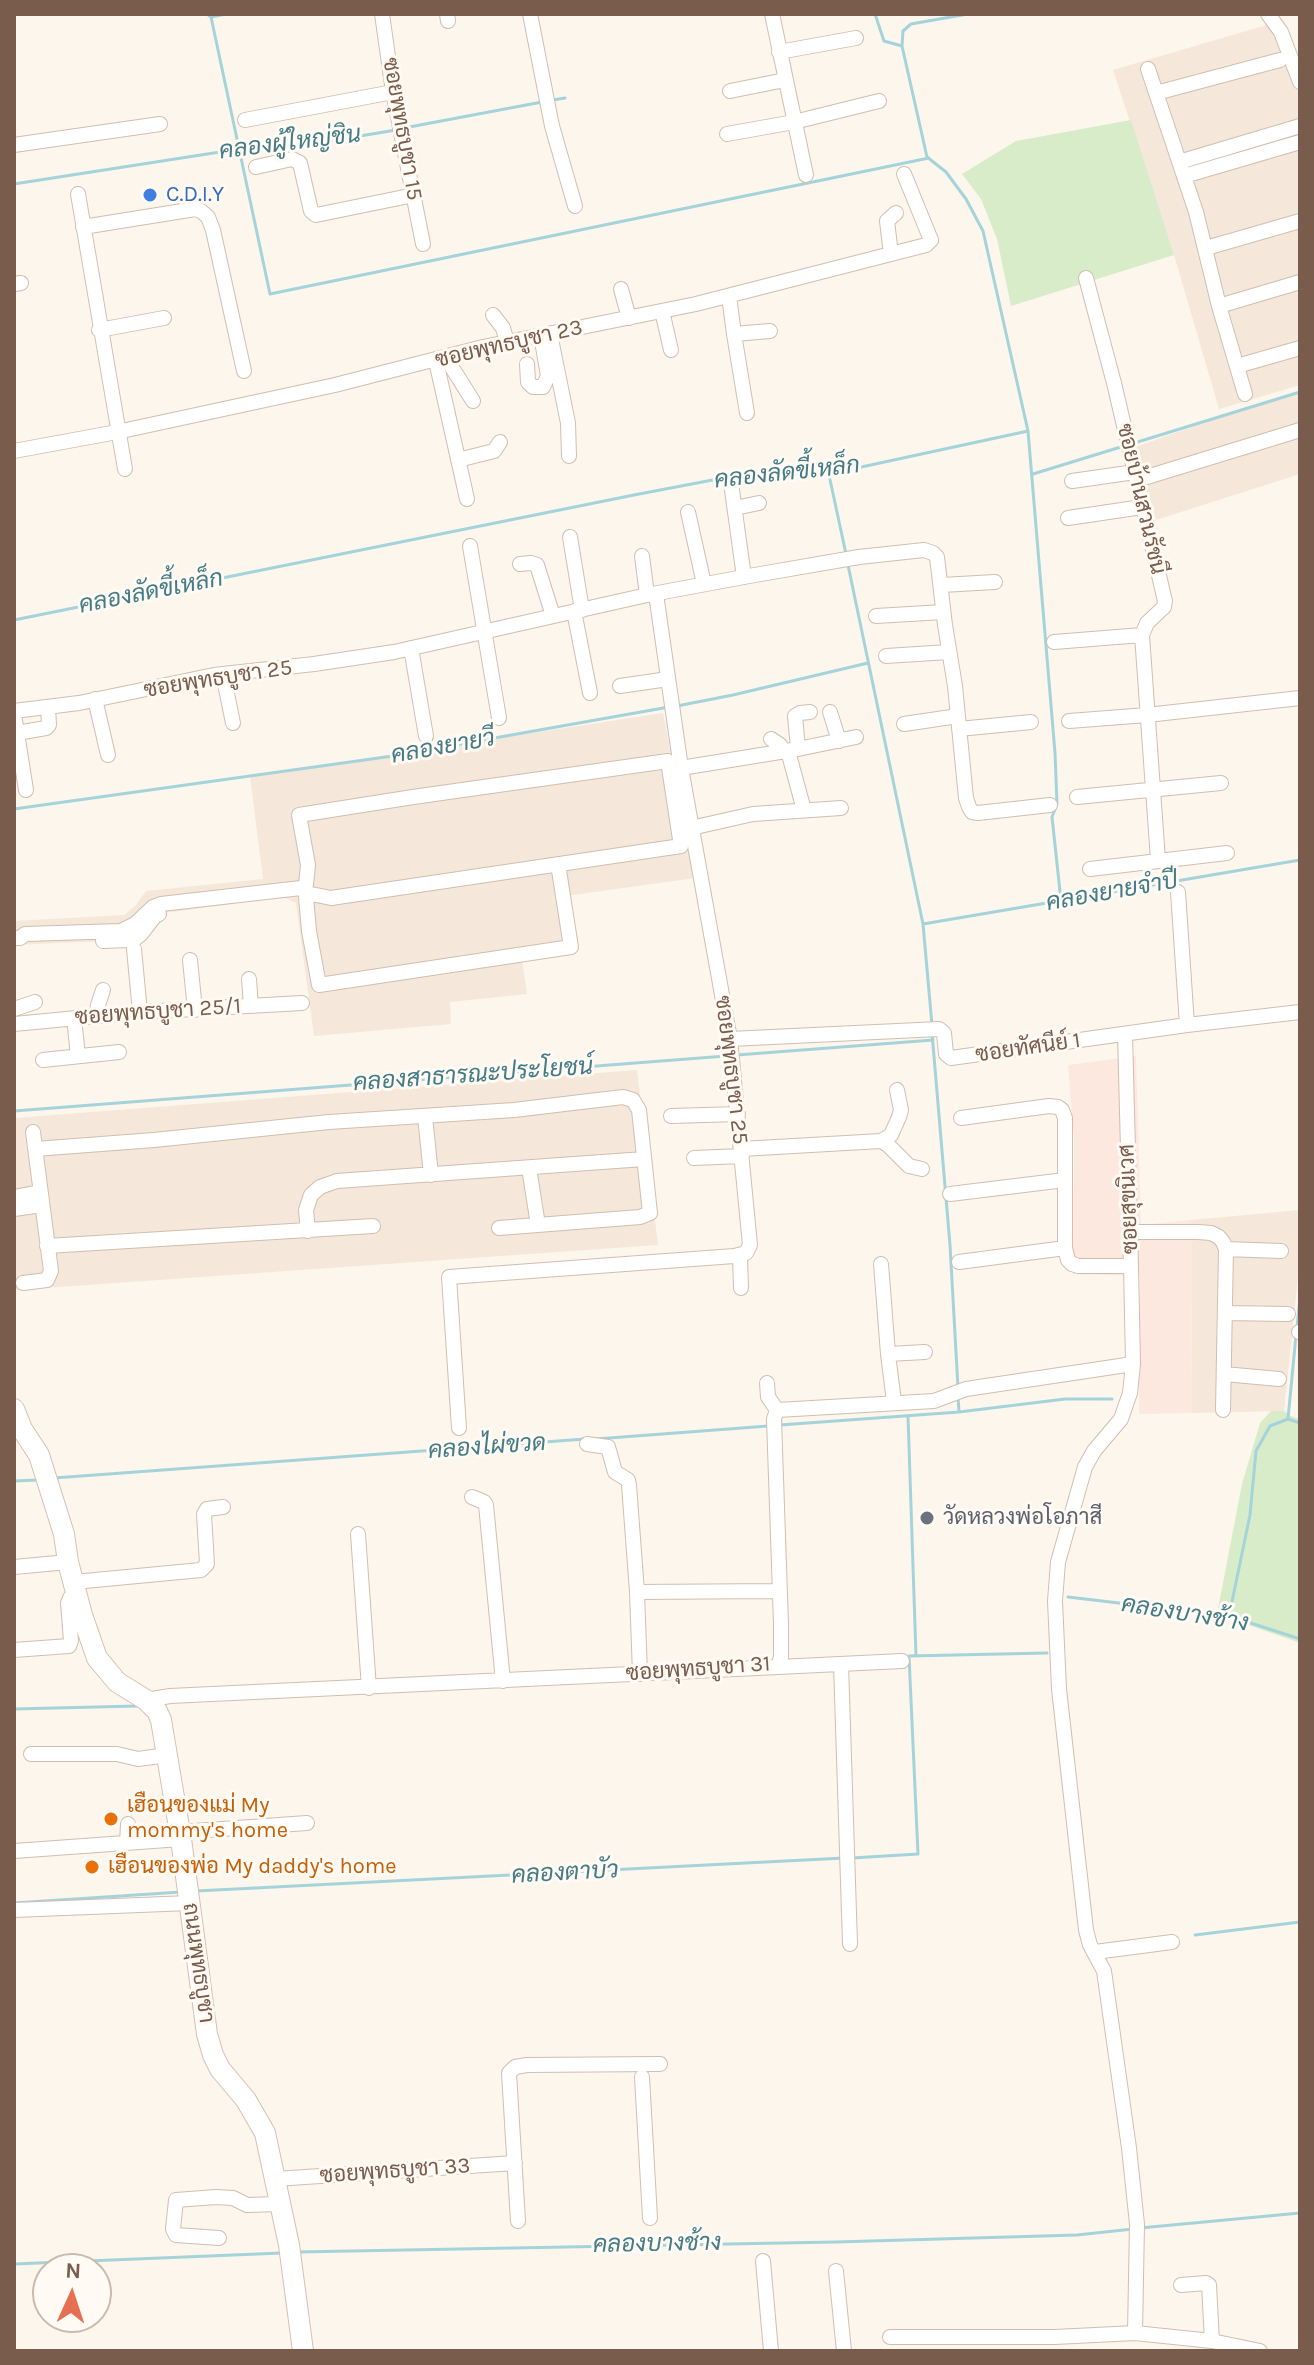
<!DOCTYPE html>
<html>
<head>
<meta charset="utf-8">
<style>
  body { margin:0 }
  #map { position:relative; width:1314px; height:2365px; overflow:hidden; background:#fdf6ec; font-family:Karla,sans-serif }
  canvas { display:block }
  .frame { position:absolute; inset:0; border:16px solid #7a5c4d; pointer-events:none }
  .north { position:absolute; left:32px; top:2253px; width:80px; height:80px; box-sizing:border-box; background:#fffaf3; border:2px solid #cabbb1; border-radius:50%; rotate:3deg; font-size:22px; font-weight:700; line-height:32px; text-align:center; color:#7a5c4d }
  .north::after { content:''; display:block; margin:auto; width:28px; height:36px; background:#e76f51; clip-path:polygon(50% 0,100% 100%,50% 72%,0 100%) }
</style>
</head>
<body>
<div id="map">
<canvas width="1314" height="2365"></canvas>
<div class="frame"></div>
<div class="north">N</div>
</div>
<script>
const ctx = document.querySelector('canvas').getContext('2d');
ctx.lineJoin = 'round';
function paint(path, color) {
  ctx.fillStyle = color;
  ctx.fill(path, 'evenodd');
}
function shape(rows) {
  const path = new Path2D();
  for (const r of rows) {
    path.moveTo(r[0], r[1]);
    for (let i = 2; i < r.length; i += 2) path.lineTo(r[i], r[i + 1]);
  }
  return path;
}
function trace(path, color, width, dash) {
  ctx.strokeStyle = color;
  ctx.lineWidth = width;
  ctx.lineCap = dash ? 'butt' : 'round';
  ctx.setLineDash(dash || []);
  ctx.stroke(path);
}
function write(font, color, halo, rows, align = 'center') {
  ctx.font = font + ' Karla,Sarabun,sans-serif';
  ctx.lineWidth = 6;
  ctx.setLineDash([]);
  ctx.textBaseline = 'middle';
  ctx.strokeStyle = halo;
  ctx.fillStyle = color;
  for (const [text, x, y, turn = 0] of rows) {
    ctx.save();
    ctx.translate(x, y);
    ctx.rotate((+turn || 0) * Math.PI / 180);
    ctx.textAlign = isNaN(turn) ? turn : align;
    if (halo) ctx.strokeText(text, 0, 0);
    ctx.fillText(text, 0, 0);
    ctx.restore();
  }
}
paint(shape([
  [1270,24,1285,52,1300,96,1300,385,1219,409,1174,255,1113,70],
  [1300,392,1300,474,1156,520,1135,447,1272,399],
  [663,713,695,878,566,896,576,954,522,960,527,994,450,1002,451,1024,314,1036,296,903,283,897,164,913,128,940,14,945,14,921,124,915,135,906,146,891,263,879,250,776],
  [637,1070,658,1245,16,1290,14,1118],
  [1300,1210,1300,1258,1284,1411,1192,1413,1191,1220]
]), '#f5e8da');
paint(shape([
  [1136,1056,1141,1225,1191,1220,1192,1413,1139,1414,1140,1276,1073,1274,1074,1138,1068,1065]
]), '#fde8e0');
paint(shape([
  [1131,120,1174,255,1011,306,997,239,981,199,962,174,1016,141],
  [1271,1411,1284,1411,1291,1416,1300,1419,1300,1643,1217,1614,1242,1484,1260,1423]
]), '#d8ecc9');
trace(shape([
  [207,14,211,17,226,14],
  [875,14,884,41,902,46],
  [211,17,270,294,929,158],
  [553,100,565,98],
  [404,128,542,102],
  [14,184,233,150,318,143,396,130],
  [1028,431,1055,753,1057,804,1052,817,1061,901],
  [1131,444,1300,392],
  [1033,474,1124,446],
  [829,475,846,554],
  [848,565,923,924,932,1025],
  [14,620,634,495,744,474,829,474,1028,431,983,231,966,199,946,172,927,157,902,46,903,31,911,24,968,14],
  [677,706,733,695,868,663],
  [14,809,393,756,669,707],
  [923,924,1300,860],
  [932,1033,950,1245,958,1388],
  [737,1055,933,1040],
  [14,1111,726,1056],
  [1297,1327,1300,1298],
  [958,1396,959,1412],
  [908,1416,916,1656],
  [1288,1419,1300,1423],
  [780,1425,959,1412,1065,1399,1112,1399],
  [596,1439,768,1426],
  [54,1478,585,1439],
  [14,1481,38,1480],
  [1068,1597,1229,1616,1300,1639],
  [1229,1616,1250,1515,1256,1451,1270,1426,1288,1419,1296,1335],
  [909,1656,1047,1653],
  [14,1709,137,1706],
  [852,1858,918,1854,909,1656],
  [196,1891,844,1858],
  [14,1903,181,1892],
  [1195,1935,1300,1922],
  [1140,2228,1300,2213],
  [297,2252,836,2242,1077,2235,1133,2229],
  [14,2264,282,2253]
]), '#a5d3da', 3);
const minor = shape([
  [382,14,393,92,423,244],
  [447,14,448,21],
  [530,14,552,126,575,206],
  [772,14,806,175],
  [1268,14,1281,32,1300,82],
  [779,52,856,38],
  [1148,69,1196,212,1219,306,1245,394],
  [730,91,785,80],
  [1156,93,1280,60],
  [245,120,393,92],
  [727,134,794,122,879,101],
  [14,145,160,124],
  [1179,162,1300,126],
  [256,167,292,159,300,163,311,211,316,215,414,195],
  [1184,176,1300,142],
  [78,194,125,469],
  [83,227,195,209,201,211,208,217,213,230,244,371],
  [1206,248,1300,221],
  [891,254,887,221,896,213],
  [1086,278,1114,383,1165,601,1164,607,1147,623,1142,635,1158,860],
  [14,284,21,283],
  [621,289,629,318],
  [729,296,734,334,770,331],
  [1219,306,1300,282],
  [662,311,671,350],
  [493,315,503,328,507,342],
  [99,330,164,318],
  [550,334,568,423,569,456],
  [734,334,747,413],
  [446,358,473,401],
  [436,361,467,499],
  [527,364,528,382,533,387,543,387,548,376,542,341],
  [1237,366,1300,348],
  [14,451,117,432,335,385,483,347,696,304,926,245,931,240,904,174],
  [458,460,494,451,500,442],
  [1137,480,1300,430],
  [1072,481,1135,472],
  [731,483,744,577],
  [735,508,759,503],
  [688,512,704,584],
  [1068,518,1142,507],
  [570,537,582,610],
  [470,546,499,718],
  [642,556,647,595],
  [520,564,531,563,537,565,553,616],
  [942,585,995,582],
  [574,611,590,693],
  [876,616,943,612],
  [1054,642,1142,635],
  [411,648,426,736],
  [886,656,949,652],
  [223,674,233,723],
  [620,686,668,679],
  [95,699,108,755],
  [14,711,79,703,214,675,314,664,394,652,647,595,749,576,859,557,924,550,933,553,937,557,945,625,955,686,966,798,969,807,972,812,978,813,1050,805],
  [830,712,839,741],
  [15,720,26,790],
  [1069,721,1147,715,1300,698],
  [904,724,958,716],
  [959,729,1031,722],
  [17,733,46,728,49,725,48,707],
  [771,739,780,745,783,751],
  [798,749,795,716,800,713,810,712],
  [788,751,804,810],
  [681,768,798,749,856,737],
  [1077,797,1221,783],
  [691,828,753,814,841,808],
  [1090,869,1227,853],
  [306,885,308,865,299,815,413,797,668,761,681,846,331,898,311,894],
  [1178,892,1187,1025],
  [306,897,309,931,319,985,571,947,558,864],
  [14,938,20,938,25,934,121,931,135,924,153,907,161,904,301,888],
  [103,941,129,940,136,938,141,934,155,916,159,914],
  [134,949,140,1012],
  [190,960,195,1010],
  [249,979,251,1006],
  [14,1009,35,1002],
  [97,1016,98,1005,103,990],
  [74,1018,78,1056],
  [14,1024,140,1012,302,1003],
  [1125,1034,1131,1266,1133,1364,1130,1393,1121,1419,1094,1451,1085,1467,1058,1562,1055,1601,1059,1689,1086,1930,1090,1945,1104,1971,1129,2148,1137,2224,1135,2333],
  [730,1039,939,1029,944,1033,946,1054,951,1058,1187,1025,1300,1012],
  [43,1060,119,1052],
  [425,1116,431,1175],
  [671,1116,738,1114],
  [961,1118,1049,1106,1058,1107,1062,1110,1065,1118,1065,1248,1068,1260,1072,1264,1078,1266,1131,1266],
  [881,1141,891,1135,899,1117,901,1110,897,1090],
  [35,1149,154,1140,329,1122,514,1110,623,1097,633,1100,639,1110,650,1213,640,1217,499,1228],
  [741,1149,881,1141,888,1145,909,1166,922,1169],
  [694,1158,742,1156],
  [529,1168,538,1225],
  [950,1194,1065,1180],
  [14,1197,40,1192],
  [14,1209,42,1205],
  [308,1231,306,1210,311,1195,320,1187,337,1181,644,1159],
  [1130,1232,1198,1232,1211,1233,1219,1237,1223,1242,1226,1249,1223,1410],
  [47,1246,373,1226],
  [1226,1249,1281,1251],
  [740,1255,741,1288],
  [959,1262,1065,1248],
  [881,1264,888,1354,894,1402],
  [23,1283,47,1280,51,1271,33,1132],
  [1225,1313,1288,1314],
  [1299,1332,1300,1332],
  [888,1354,925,1352],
  [1224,1374,1279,1379],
  [767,1383,768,1397,777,1410],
  [459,1428,449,1277,734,1256,746,1253,750,1245,730,1039,681,768,656,594],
  [587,1444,608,1447,615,1472,628,1480,629,1485,637,1592],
  [472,1497,484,1502,486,1505,503,1681],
  [358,1534,369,1688],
  [14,1567,68,1562],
  [74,1582,201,1570,207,1564,204,1514,207,1509,223,1507],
  [14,1650,69,1646,71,1641,68,1603,70,1598,76,1593],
  [841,1664,850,1944],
  [778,1667,902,1661],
  [640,1674,637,1592,779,1591],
  [146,1700,170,1696,778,1667,781,1657,781,1624,774,1419,777,1410,934,1401,966,1389,1133,1364],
  [31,1754,117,1754,138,1759,168,1755],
  [180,1832,307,1823],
  [127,1843,128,1824],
  [14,1851,181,1839],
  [14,1910,190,1903],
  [1095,1952,1172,1942],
  [642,2077,650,2218],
  [275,2179,515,2163],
  [518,2221,509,2073,515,2067,527,2065,660,2064],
  [219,2238,176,2235,173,2229,176,2200,216,2197,233,2198,247,2205,279,2204],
  [763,2261,771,2351],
  [836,2271,844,2351],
  [1181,2285,1206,2283,1209,2285,1212,2341],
  [890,2337,1055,2337,1135,2333,1212,2341,1260,2351]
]);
const secondary = shape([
  [14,1409,22,1429,39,1455,64,1534,68,1562,82,1615,97,1658,117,1682,146,1700,157,1711,161,1720,181,1839,207,2034,213,2055,220,2069,246,2100,265,2133,289,2245,303,2351]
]);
trace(minor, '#d1beb0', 16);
trace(secondary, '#d6c0b0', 22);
trace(minor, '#fff', 14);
trace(secondary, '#fff', 20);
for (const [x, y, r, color] of [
  [150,195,8,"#3f7fe0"],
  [927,1518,8,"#6b7280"],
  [111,1819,8,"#e8710a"],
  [92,1867,8,"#e8710a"]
]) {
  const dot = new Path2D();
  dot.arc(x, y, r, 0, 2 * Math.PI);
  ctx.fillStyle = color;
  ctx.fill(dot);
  trace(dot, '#fffaf3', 3);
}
write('22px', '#7a5c4d', '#fffaf3', [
  ["ซอยพุทธบูชา 15",402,129,80],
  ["ซอยพุทธบูชา 23",509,344,-13],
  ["ซอยบ้านสวนรัชนี",1141,499,77],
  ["ซอยพุทธบูชา 25",218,679,-9],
  ["ซอยพุทธบูชา 25/1",158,1012,-4],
  ["ซอยทัศนีย์ 1",1028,1048,-8],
  ["ซอยพุทธบูชา 25",731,1070,83],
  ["ซอยสุขนิเวศ",1129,1199,-92],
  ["ซอยพุทธบูชา 31",698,1669,-4],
  ["ถนนพุทธบูชา",198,1963,82],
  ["ซอยพุทธบูชา 33",395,2171,-4]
]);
write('22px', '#366cbe', '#fffaf3', [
  ["C.D.I.Y",166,195]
], 'left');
write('22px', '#5b616d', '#fffaf3', [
  ["วัดหลวงพ่อโอภาสี",943,1518]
], 'left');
write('22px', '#c56008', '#fffaf3', [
  ["เฮือนของแม่ My",127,1806],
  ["mommy's home",127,1831],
  ["เฮือนของพ่อ My daddy's home",108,1867]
], 'left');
write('italic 24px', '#437c86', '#fffaf3', [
  ["คลองผู้ใหญ่ชิน",290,143,-7],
  ["คลองลัดขี้เหล็ก",787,473,-6],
  ["คลองลัดขี้เหล็ก",151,592,-11],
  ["คลองยายวี",443,747,-10],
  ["คลองยายจำปี",1112,892,-10],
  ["คลองสาธารณะประโยชน์",473,1075,-4],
  ["คลองไผ่ขวด",487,1447,-4],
  ["คลองบางช้าง",1185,1614,9],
  ["คลองตาบัว",565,1873,-3],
  ["คลองบางช้าง",657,2244,-1]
]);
</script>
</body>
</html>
